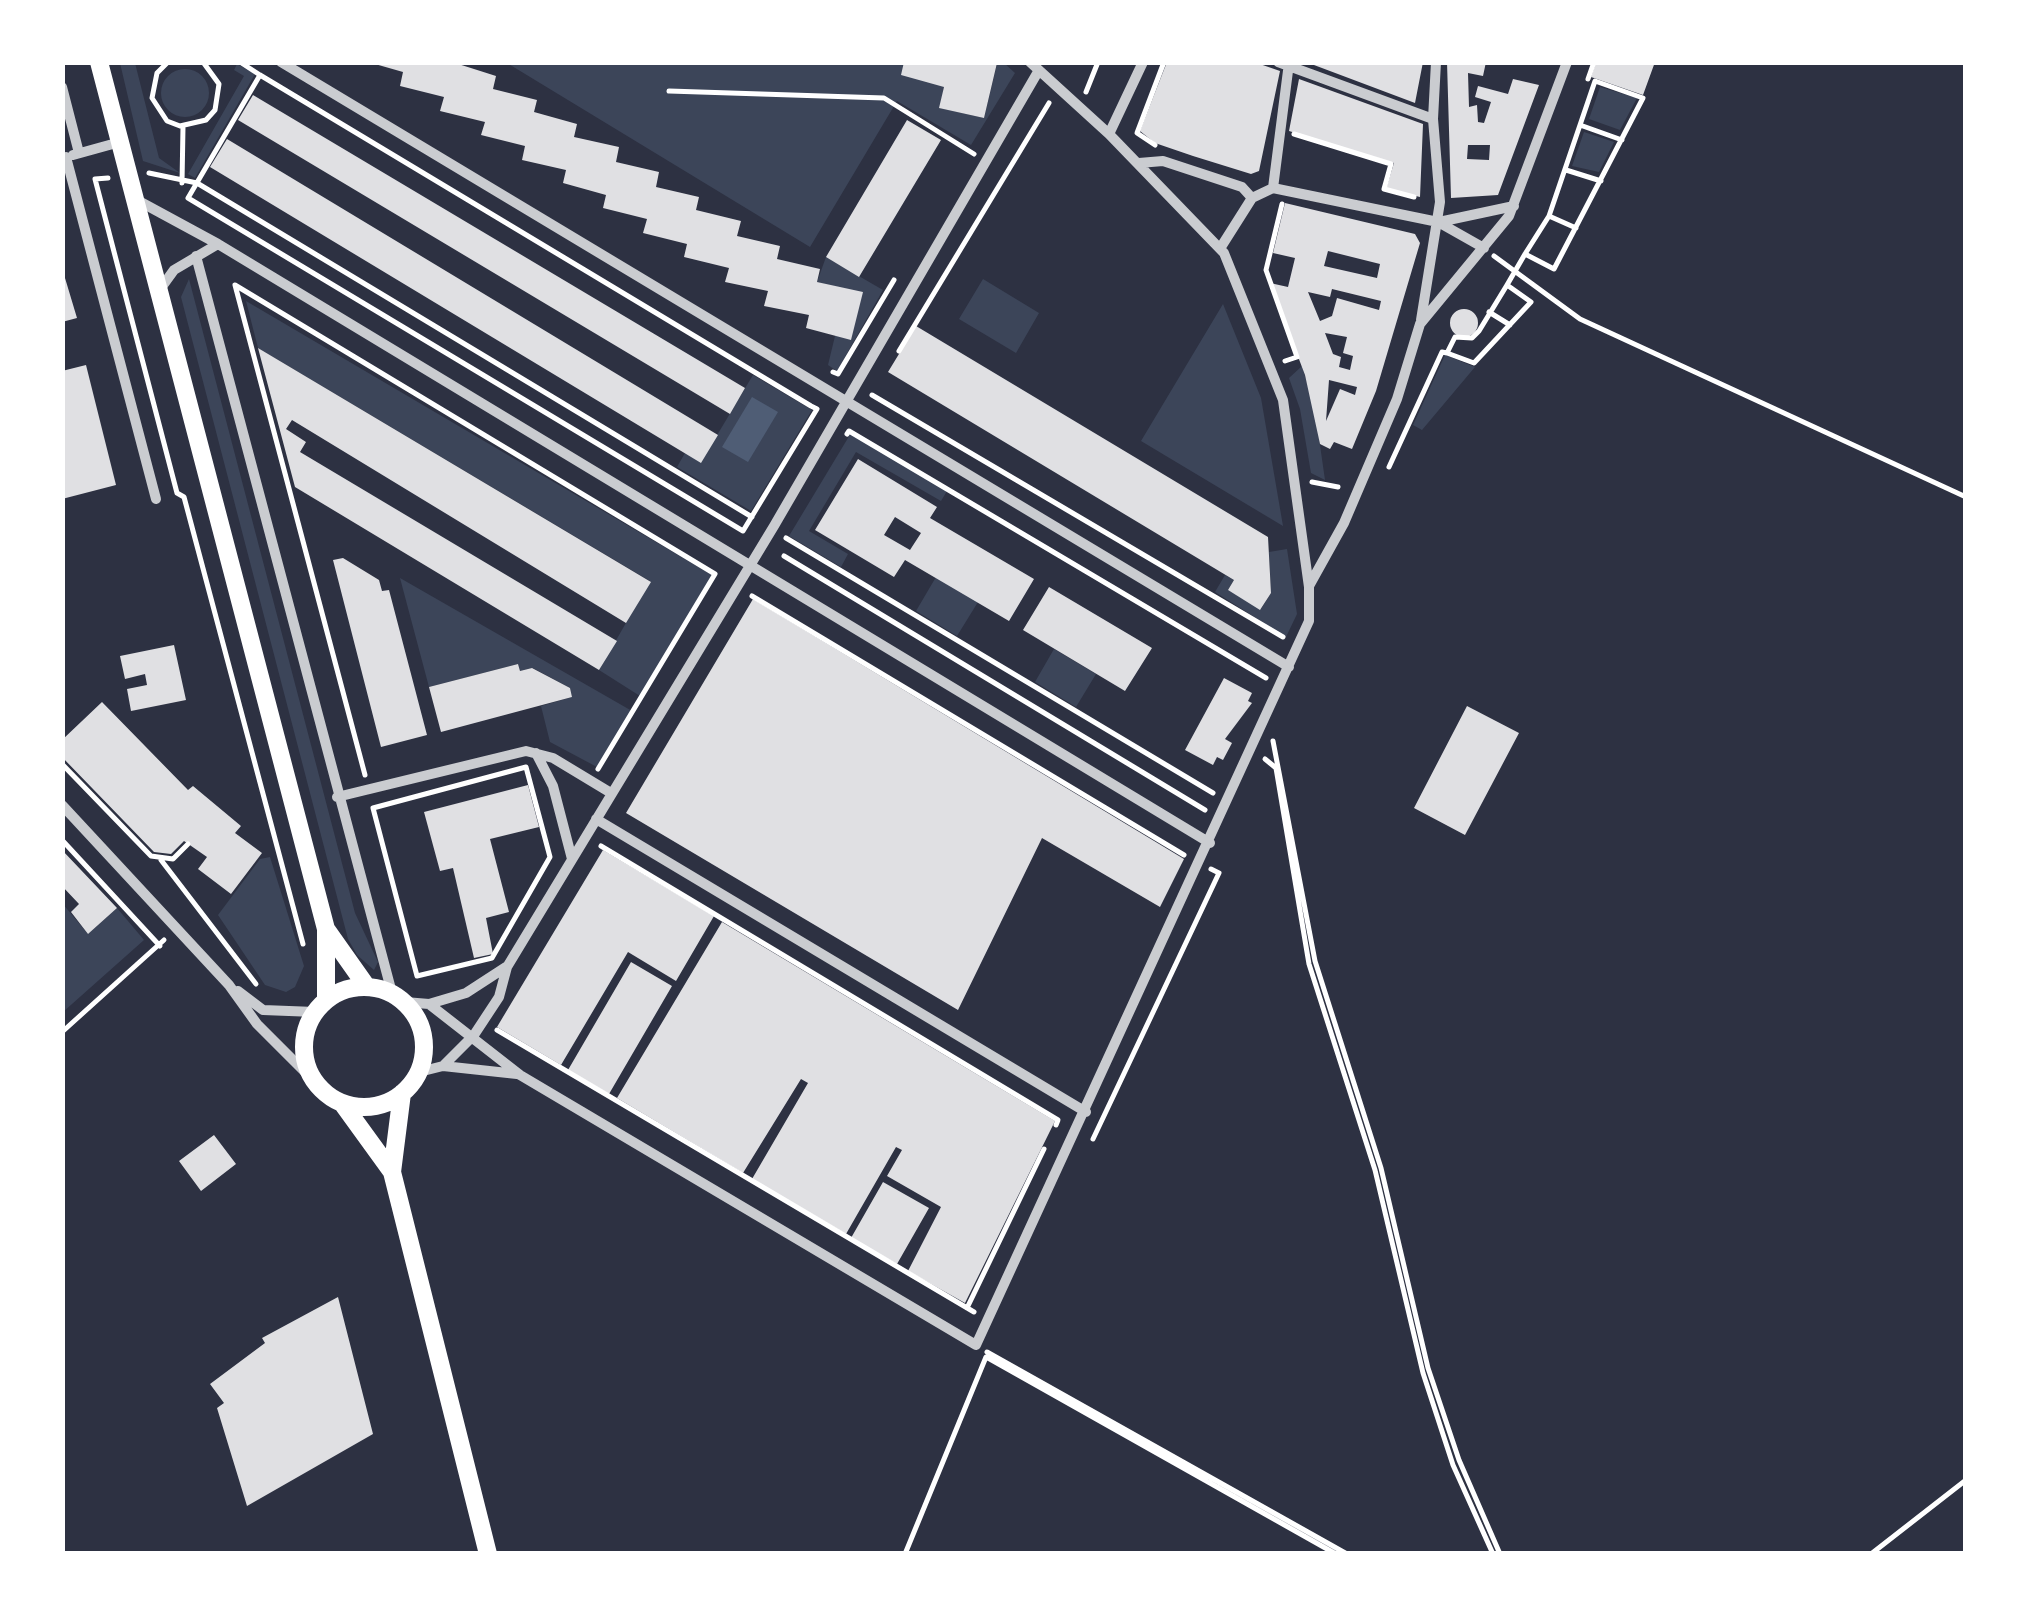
<!DOCTYPE html>
<html>
<head>
<meta charset="utf-8">
<style>
  body { margin:0 }
  #map { position:relative; width:2028px; height:1616px; overflow:hidden; background:#2d3142; font-family:Helvetica,sans-serif }
  canvas { display:block }
  .frame { position:absolute; inset:0; border:65px solid #fff; pointer-events:none }
</style>
</head>
<body>
<div id="map">
<canvas width="2028" height="1616"></canvas>
<div class="frame"></div>
</div>
<script>
const ctx = document.querySelector('canvas').getContext('2d');
ctx.lineJoin = 'round';
function paint(path, color) {
  ctx.fillStyle = color;
  ctx.fill(path, 'evenodd');
}
function shape(rows) {
  const path = new Path2D();
  for (const r of rows) {
    if (r.length === 3) {
      path.moveTo(r[0] + r[2], r[1]);
      path.arc(r[0], r[1], r[2], 0, 2 * Math.PI);
      continue;
    }
    path.moveTo(r[0], r[1]);
    for (let i = 2; i < r.length; i += 2) path.lineTo(r[i], r[i + 1]);
  }
  return path;
}
function trace(path, color, width, dash) {
  ctx.strokeStyle = color;
  ctx.lineWidth = width;
  ctx.lineCap = dash ? 'butt' : 'round';
  ctx.setLineDash(dash || []);
  ctx.stroke(path);
}
paint(shape([
  [120,63,135,63,159,158,180,173,143,161],
  [507,63,904,63,944,87,940,108,984,118,997,64,993,63,1004,63,1015,73,971,145,897,101,810,247],
  [237,64,255,74,195,178,188,174,244,76,234,70],
  [185,93,24],
  [1600,87,1637,98,1620,130,1589,119],
  [1584,132,1614,142,1599,172,1572,166],
  [826,257,883,290,837,371,828,365,835,336,862,293,817,282],
  [189,279,355,913,378,962,374,970,357,955,348,939,181,297],
  [983,279,1039,313,1016,353,959,319],
  [246,301,712,575,640,696,599,670,650,581,258,348],
  [1223,304,1261,398,1283,526,1141,441],
  [1445,355,1475,367,1422,430,1413,425],
  [1302,366,1315,410,1325,480,1311,473,1300,409,1289,378],
  [753,375,812,410,751,511,677,467,685,453,701,462],
  [851,433,947,491,941,501,856,452,809,531,848,554,841,567,789,536],
  [1287,549,1297,614,1286,637,1215,592,1225,575,1234,580,1228,590,1261,609,1271,593,1269,552],
  [936,577,978,602,957,636,916,611],
  [400,578,632,711,597,767,550,742,541,706,572,697,570,688,533,668,520,671,518,664,429,687],
  [1054,649,1096,674,1076,707,1035,682],
  [270,857,304,966,295,987,286,992,265,985,218,915,260,859],
  [62,903,88,934,117,908,144,940,63,1012]
]), '#3c4559');
paint(shape([
  [752,397,778,412,748,462,722,447]
]), '#4f5d75');
paint(shape([
  [368,62,452,62,496,76,493,89,537,100,534,112,577,124,574,137,619,147,616,162,659,172,656,187,699,197,696,210,741,221,737,236,780,246,777,259,820,269,817,282,863,292,851,340,806,328,809,315,764,306,768,291,725,282,729,268,684,257,687,244,643,233,647,219,603,208,606,195,563,183,566,170,522,160,525,146,481,135,485,122,440,111,444,97,400,86,403,72],
  [904,62,997,63,984,118,939,108,944,87,901,75],
  [1167,62,1254,62,1280,71,1259,171,1251,174,1193,156,1155,143,1140,131],
  [1306,62,1423,62,1415,103],
  [1447,62,1486,62,1483,76,1468,73,1469,107,1477,105,1478,122,1484,123,1491,102,1475,97,1478,86,1508,94,1513,79,1539,85,1498,195,1451,198],
  [1468,145,1490,145,1489,160,1467,159],
  [1596,62,1655,62,1643,95,1591,77],
  [1299,79,1423,124,1420,197,1386,189,1394,163,1289,131],
  [253,95,745,388,730,414,238,120],
  [907,120,941,140,859,277,826,257],
  [227,139,718,435,701,463,210,167],
  [1285,203,1415,234,1420,243,1376,391,1352,449,1334,442,1330,449,1320,444,1305,375,1270,283,1288,287,1295,258,1273,253],
  [1328,251,1380,264,1377,278,1324,266],
  [1332,289,1381,301,1379,310,1337,298,1332,316,1320,321,1308,292,1330,297],
  [1325,333,1347,337,1343,353,1353,356,1350,370,1339,367,1341,357,1333,354],
  [1329,380,1357,387,1355,395,1340,389,1326,421],
  [62,268,77,318,62,322],
  [1464,323,14],
  [916,326,1268,537,1271,593,1260,610,1228,590,1234,580,888,372],
  [258,348,651,582,626,623,292,420,286,429,306,442,300,452,617,641,599,670,295,487],
  [86,365,116,485,62,499,62,371],
  [858,459,937,507,930,518,1034,579,1009,621,905,560,894,577,815,530],
  [895,517,921,533,910,550,884,535],
  [343,558,379,580,382,591,389,590,427,735,381,747,333,560],
  [1049,587,1152,648,1125,691,1023,630],
  [753,599,1184,859,1160,907,1042,838,958,1010,626,813],
  [174,645,186,700,131,711,127,689,147,685,145,674,125,679,120,656],
  [518,664,520,671,532,668,570,688,572,697,441,732,429,687],
  [1224,678,1252,693,1248,701,1252,703,1225,739,1232,743,1223,760,1217,757,1213,765,1185,750],
  [102,702,188,790,193,786,241,826,235,833,262,853,231,894,198,869,207,857,184,841,171,854,154,852,62,757,62,740],
  [1467,706,1519,733,1465,835,1414,808],
  [528,785,539,827,490,839,509,912,486,918,493,954,474,958,453,868,440,871,424,812],
  [62,850,117,908,88,934,71,912,79,904,62,886],
  [603,850,714,916,676,981,628,952,561,1065,497,1027],
  [722,922,1055,1121,965,1303,908,1271,941,1207,887,1176,902,1150,896,1147,846,1234,752,1179,808,1083,801,1079,743,1173,617,1098],
  [631,962,672,986,609,1094,568,1070],
  [214,1135,236,1164,201,1191,179,1161],
  [883,1182,929,1208,897,1264,851,1238],
  [338,1297,373,1434,247,1506,217,1408,224,1403,210,1384,265,1343,262,1338]
]), '#e0e0e3');
trace(shape([
  [168,62,157,73,152,98,167,121,180,126,206,120,215,110,219,84,203,62],
  [240,62,260,75,811,406,817,409,743,531,188,198,260,75],
  [1588,79,1594,62],
  [669,91,884,98,974,154],
  [1086,92,1098,62],
  [1580,125,1622,140],
  [1294,134,1391,164,1384,189,1414,197],
  [1155,145,1137,133,1164,62],
  [1566,170,1601,181],
  [149,173,197,183,752,517],
  [108,178,95,179,177,493,184,497,303,944],
  [182,183,183,127],
  [1282,204,1266,270,1297,357,1285,361],
  [1549,216,1576,228],
  [1494,256,1580,319,1966,497],
  [1507,285,1525,254,1549,216,1595,81,1643,98,1554,269,1525,254],
  [1507,285,1531,302,1474,363,1447,353,1455,337,1472,338,1479,331,1507,285],
  [1489,312,1510,325],
  [899,351,1049,103],
  [833,372,838,374,894,280],
  [872,395,1283,637],
  [847,434,849,431,1266,678],
  [1389,467,1442,352,1447,353],
  [1312,482,1338,487],
  [786,538,1213,793],
  [784,556,1205,810],
  [752,596,1184,855],
  [1273,741,1315,961,1381,1168,1428,1368,1459,1460,1500,1554],
  [1265,759,1276,768,1309,964,1375,1170,1423,1373,1453,1465,1493,1554],
  [62,764,151,856,173,859,188,844],
  [526,767,550,857,492,958,417,976,373,808,526,767],
  [365,775,235,285,715,574,598,769],
  [62,840,160,946],
  [601,846,1058,1120,1056,1125],
  [161,860,256,984],
  [497,1030,974,1312],
  [62,1032,164,940],
  [1093,1139,1219,873,1211,869],
  [967,1308,1044,1149],
  [987,1352,1347,1554],
  [988,1358,1336,1554],
  [905,1554,986,1357],
  [1871,1554,1966,1480]
]), '#fff', 5);
trace(shape([
  [281,62,1289,667],
  [1278,62,1433,119],
  [62,87,79,153],
  [1109,134,1143,62],
  [73,155,120,142],
  [66,157,156,499],
  [1139,163,1163,161,1242,187,1252,198],
  [1273,188,1289,63],
  [135,199,218,244,1210,843],
  [1439,222,1514,206],
  [1221,247,1252,198,1273,188,1438,222,1484,248],
  [196,256,392,993],
  [158,292,174,270,218,244],
  [1421,320,1440,202,1433,119,1436,62],
  [1309,586,1344,523,1397,399,1420,324,1509,216,1567,62],
  [536,753,553,786,572,859],
  [337,797,526,751,553,758,611,793],
  [62,805,229,985,257,1024,315,1082],
  [596,819,1086,1112],
  [238,991,263,1010,315,1012],
  [405,1002,429,1004,466,993,506,967],
  [429,1004,520,1075,976,1345,1309,621,1309,587,1283,400,1224,253,1109,134,1030,62],
  [443,1066,517,1074],
  [419,1072,443,1066,474,1035,499,997,507,967,774,526,1039,70]
]), '#caccd0', 10);
trace(shape([
  [99,62,326,929,326,1000],
  [326,929,367,987],
  [364,1047,60],
  [342,1103,392,1172,488,1554],
  [392,1172,402,1093]
]), '#fff', 18);
</script>
</body>
</html>
